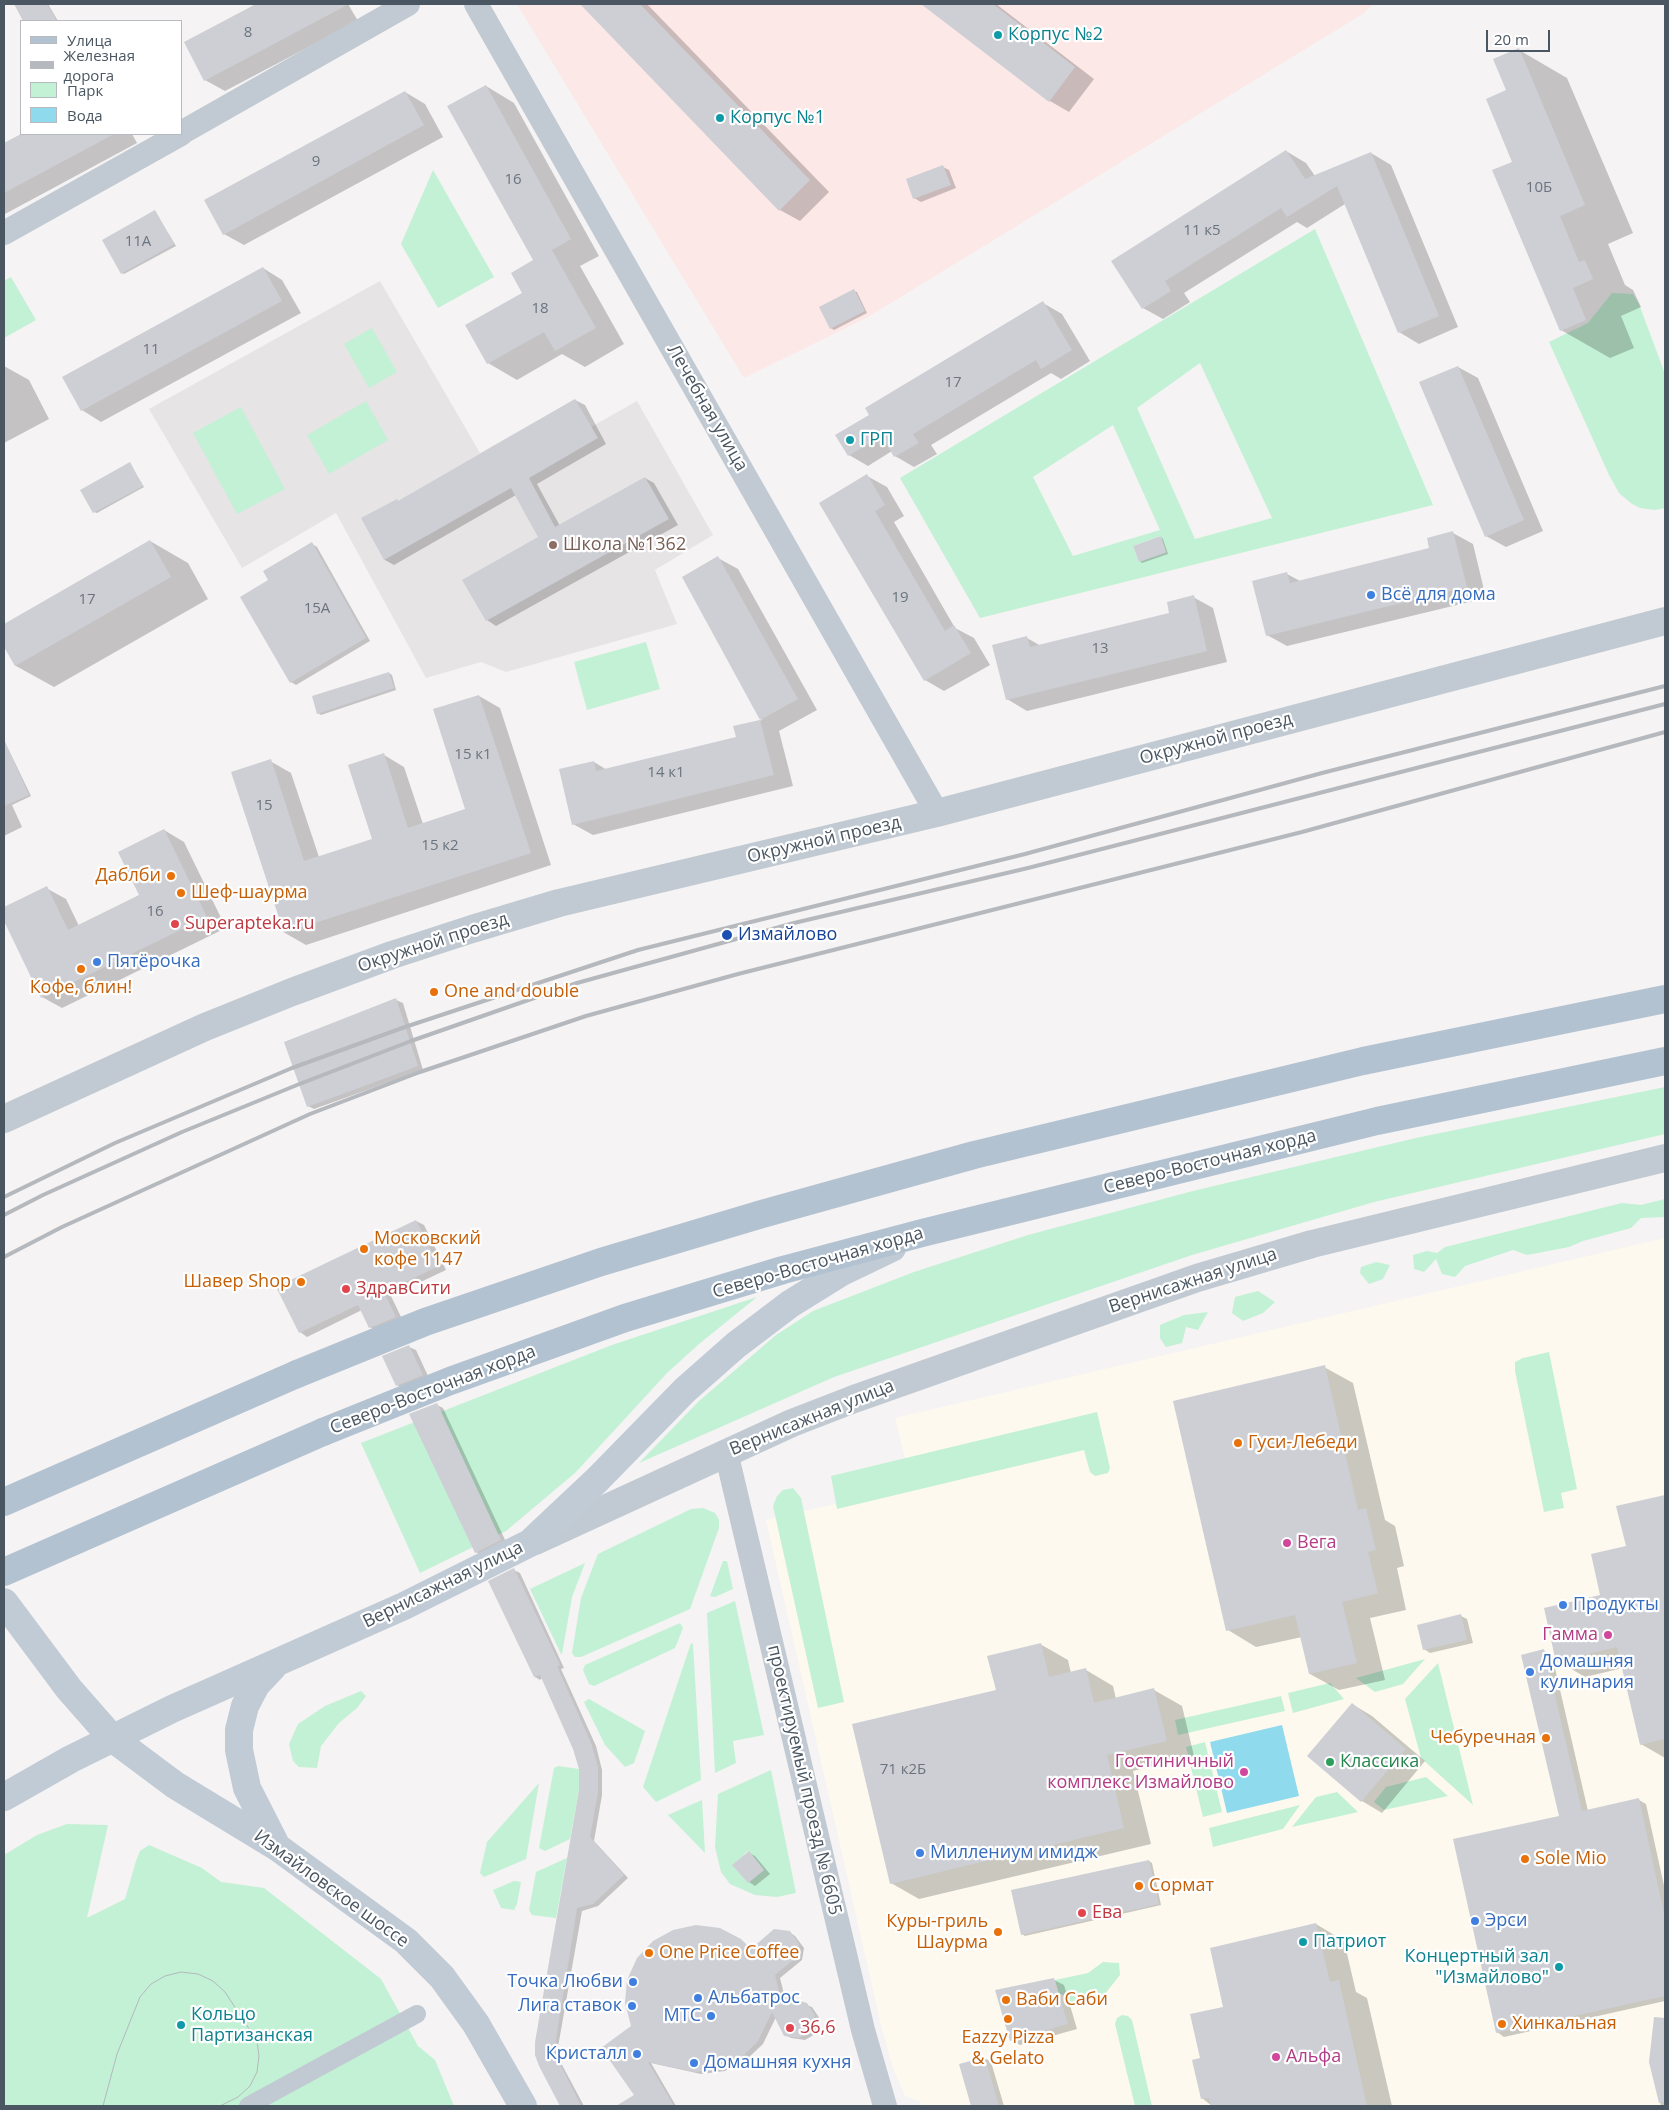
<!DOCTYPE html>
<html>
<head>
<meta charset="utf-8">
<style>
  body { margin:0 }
  #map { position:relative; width:1669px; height:2110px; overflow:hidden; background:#f5f3f3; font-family:"Open Sans",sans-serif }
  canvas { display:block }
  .frame { position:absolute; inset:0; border:5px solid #4a5661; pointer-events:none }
  .legend { position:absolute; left:20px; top:20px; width:162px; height:115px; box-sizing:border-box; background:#fff; border:1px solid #b7bbc0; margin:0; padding:6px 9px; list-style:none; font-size:15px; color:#4a5661 }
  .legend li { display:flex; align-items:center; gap:10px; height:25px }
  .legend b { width:25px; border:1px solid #b7bbc0 }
  .scale { position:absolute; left:1486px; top:30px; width:64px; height:22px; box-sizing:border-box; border:2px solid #4a5661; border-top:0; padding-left:6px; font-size:15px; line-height:18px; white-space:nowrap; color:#4a5661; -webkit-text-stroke:4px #fff; paint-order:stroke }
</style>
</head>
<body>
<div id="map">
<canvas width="1669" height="2110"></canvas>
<div class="frame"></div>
<ul class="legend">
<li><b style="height:6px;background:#b3c2d1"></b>Улица</li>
<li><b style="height:6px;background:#b5b8bd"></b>Железная дорога</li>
<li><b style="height:14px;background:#c3f1d5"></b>Парк</li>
<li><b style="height:14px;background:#90daee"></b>Вода</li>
</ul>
<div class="scale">20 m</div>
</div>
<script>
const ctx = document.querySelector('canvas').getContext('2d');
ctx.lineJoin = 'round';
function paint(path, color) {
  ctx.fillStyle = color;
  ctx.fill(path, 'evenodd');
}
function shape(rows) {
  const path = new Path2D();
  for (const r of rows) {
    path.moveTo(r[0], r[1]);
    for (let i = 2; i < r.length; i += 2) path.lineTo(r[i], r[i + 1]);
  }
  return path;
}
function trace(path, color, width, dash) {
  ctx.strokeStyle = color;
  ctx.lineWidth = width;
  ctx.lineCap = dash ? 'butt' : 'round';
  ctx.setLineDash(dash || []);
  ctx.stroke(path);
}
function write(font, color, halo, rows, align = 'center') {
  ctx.font = font + ' "Open Sans",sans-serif';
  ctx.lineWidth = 4.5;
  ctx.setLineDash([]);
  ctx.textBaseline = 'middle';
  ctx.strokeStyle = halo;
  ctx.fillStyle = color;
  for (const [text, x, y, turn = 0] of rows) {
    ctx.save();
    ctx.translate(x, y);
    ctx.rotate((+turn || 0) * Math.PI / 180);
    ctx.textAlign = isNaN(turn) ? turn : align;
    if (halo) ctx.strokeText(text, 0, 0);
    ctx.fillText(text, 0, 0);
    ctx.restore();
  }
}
paint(shape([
  [1665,1238,1665,2106,921,2106,919,2101,905,2096,893,2068,881,2025,766,1520,912,1486,895,1418]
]), '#fdf9ef');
paint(shape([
  [380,281,480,453,575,399,591,427,637,401,713,535,655,570,677,624,506,672,481,662,426,678,336,513,242,568,149,409]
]), '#e6e4e5');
paint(shape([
  [517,4,1373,4,1364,13,868,317,744,378]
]), '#fce8e6');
paint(shape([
  [433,170,494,277,438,308,401,244],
  [1315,229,1433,505,980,618,900,478],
  [1200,363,1272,518,1195,539,1137,408],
  [1113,425,1160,530,1073,556,1033,477],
  [1161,536,1166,553,1139,562,1133,546],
  [11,277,36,320,4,338,4,281],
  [1612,293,1633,294,1639,304,1665,374,1665,508,1655,510,1640,508,1632,504,1619,493,1609,475,1549,342,1588,323],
  [372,328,397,372,369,388,344,344],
  [366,401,388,440,329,474,307,435],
  [241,407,285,489,237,514,193,433],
  [646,642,660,689,587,710,574,662],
  [1665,1087,1665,1134,1374,1202,1192,1255,834,1377,639,1463,699,1401,776,1335,813,1311,914,1272,1028,1235,1193,1191,1416,1138],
  [1665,1199,1665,1217,1641,1218,1631,1228,1583,1241,1569,1247,1527,1255,1513,1250,1465,1266,1455,1277,1442,1274,1436,1259,1424,1272,1414,1269,1413,1255,1427,1251,1437,1253,1445,1247,1622,1203,1641,1205],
  [1376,1262,1390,1265,1383,1279,1369,1284,1360,1273,1361,1267],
  [1258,1291,1275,1302,1263,1313,1243,1321,1232,1313,1235,1297],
  [757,1297,699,1344,667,1373,575,1473,506,1531,420,1573,361,1443,612,1345],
  [1208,1312,1198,1330,1186,1327,1182,1343,1166,1347,1160,1338,1160,1325,1184,1315],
  [1549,1352,1577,1489,1561,1493,1564,1508,1544,1512,1515,1371,1515,1362,1523,1358],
  [1097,1412,1110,1468,1108,1473,1095,1476,1090,1472,1084,1450,837,1509,831,1476],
  [793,1488,801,1498,844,1702,818,1708,773,1506,777,1496,783,1490],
  [703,1508,715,1513,719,1520,719,1528,690,1609,581,1657,575,1657,572,1653,581,1598,598,1554,691,1509],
  [723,1561,727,1561,733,1589,715,1597,710,1596],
  [585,1563,572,1597,562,1654,561,1654,530,1589],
  [735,1601,764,1735,733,1741,736,1763,715,1773,707,1613],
  [680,1623,683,1628,675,1648,594,1686,589,1684,583,1670,585,1665],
  [691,1643,693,1644,701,1780,656,1802,643,1787],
  [1425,1659,1403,1684,1375,1692,1356,1678],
  [1438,1663,1473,1805,1421,1758,1405,1699],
  [1330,1683,1344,1699,1293,1713,1288,1693],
  [361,1691,366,1696,357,1708,339,1723,321,1746,317,1768,299,1767,293,1761,289,1744,298,1724,325,1706],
  [1281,1696,1285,1711,1178,1735,1175,1720],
  [589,1699,645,1731,634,1763,625,1767,605,1745,584,1702],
  [1205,1742,1222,1812,1203,1817,1186,1747],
  [558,1766,579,1769,579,1790,570,1839,545,1851,539,1848,554,1768],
  [771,1770,796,1893,777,1897,755,1895,730,1884,721,1872,715,1847,718,1794],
  [748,1851,764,1870,748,1883,733,1865],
  [1426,1777,1448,1796,1384,1810,1374,1802,1386,1787],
  [539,1783,526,1859,484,1877,480,1873,487,1842],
  [1337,1792,1358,1812,1292,1827,1316,1797],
  [702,1800,705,1853,668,1815],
  [1300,1805,1283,1829,1213,1847,1209,1828],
  [67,1824,108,1825,87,1918,125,1899,136,1861,140,1851,149,1845,202,1868,221,1882,264,1888,381,1979,418,2046,435,2060,454,2106,4,2106,4,1855,37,1835],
  [567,1858,556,1918,532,1915,529,1910,536,1872],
  [514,1881,521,1882,517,1904,514,1910,501,1908,493,1890],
  [1103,1962,1119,1963,1120,1975,1104,1995,1070,2003,1064,1995,1059,1994,1055,1980,1088,1973],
  [1122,2015,1128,2016,1132,2020,1152,2106,1135,2106,1115,2024,1117,2018]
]), '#c3f1d5');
paint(shape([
  [1282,1725,1299,1796,1227,1813,1210,1742]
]), '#90daee');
paint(shape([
  [15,4,48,4,58,21,24,21],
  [259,4,348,4,358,21,225,91,205,80,185,43],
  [588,4,647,4,829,192,800,221,780,210,585,7],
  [923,4,996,4,1094,79,1069,112,1050,101],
  [1519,50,1567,78,1633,233,1608,244,1625,285,1633,290,1641,307,1621,316,1634,348,1610,358,1561,330,1514,163,1507,91],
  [486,86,514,103,599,256,580,266,624,344,585,367,562,354,517,380,488,363,524,294,535,261],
  [405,92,425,104,443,137,244,245,224,234],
  [24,134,132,134,137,143,5,214,4,145],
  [1286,151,1306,163,1315,176,1371,153,1391,165,1458,327,1419,344,1399,332,1345,204,1307,228,1297,222,1184,293,1190,302,1163,319,1143,308,1113,261],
  [943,167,949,170,956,188,921,202,914,198],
  [155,211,176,246,124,274,122,273],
  [263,268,282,280,301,313,101,422,82,410],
  [854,291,857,292,867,313,834,330,831,328],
  [1043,303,1062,314,1090,361,1061,379,1051,373,931,445,937,454,914,467,895,456,892,451,868,466,849,455,871,415],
  [4,366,29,380,49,419,4,443],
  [1458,367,1478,378,1543,531,1506,547,1486,536],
  [575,400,585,405,606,444,537,484,560,526,645,478,654,483,678,525,496,626,487,620,540,537,516,495,394,565,385,560,363,519,398,502],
  [130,464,144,487,97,513,94,512],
  [867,476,887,487,904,516,894,522,955,628,974,638,990,665,944,691,925,680,821,503],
  [1453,533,1473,544,1486,598,1287,646,1267,635,1287,574,1300,581,1431,549],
  [1161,537,1163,539,1168,554,1142,563,1140,561],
  [150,541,188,563,208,599,54,687,16,666,4,644,4,625],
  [312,544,317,547,370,641,296,685,291,682,270,581],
  [718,558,738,569,817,710,779,731,793,786,593,835,573,824,594,762,607,770,737,738,734,727,762,720,684,577],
  [1193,597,1213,608,1227,662,1027,711,1007,699,1027,638,1041,646,1171,614],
  [389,673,392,675,396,690,321,715,318,713],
  [479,696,500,708,551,865,306,945,285,933,270,761,291,773,319,857,373,840,384,755,404,767,423,824,467,810],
  [4,740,31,796,12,805,22,827,4,836],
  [164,830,184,842,226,928,62,1008,42,997,4,918,4,908,46,888,66,899,79,926,140,896],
  [396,1000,403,1003,423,1070,314,1109,308,1106],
  [416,1221,424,1225,446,1270,391,1296,403,1321,378,1332,370,1327,362,1310,307,1337,300,1332],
  [409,1347,416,1350,429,1378,403,1389,397,1385],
  [1324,1367,1353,1383,1385,1520,1395,1526,1404,1566,1397,1568,1406,1610,1370,1618,1385,1680,1339,1690,1310,1674,1302,1637,1256,1647,1228,1630],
  [437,1405,443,1408,507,1544,482,1556,476,1552],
  [1665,1496,1665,1758,1641,1744,1623,1668,1585,1677,1558,1661,1602,1596,1627,1547,1617,1507],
  [514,1570,520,1573,564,1668,561,1669,596,1746,602,1770,602,1795,594,1841,628,1878,598,1906,582,1911,558,2047,561,2063,584,2106,561,2106,540,2066,580,1790,580,1769,574,1748,542,1678,540,1680,535,1677],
  [1461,1616,1467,1619,1473,1643,1430,1653,1424,1649],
  [1040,1644,1068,1660,1071,1673,1086,1670,1113,1686,1116,1699,1154,1690,1182,1706,1194,1756,1133,1771,1151,1844,919,1899,891,1883],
  [1544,1651,1552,1655,1588,1811,1639,1800,1646,1804,1665,1890,1665,2001,1504,2037,1497,2032,1560,1817],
  [1352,1704,1372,1716,1425,1761,1382,1813,1362,1801,1309,1756],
  [749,1853,755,1856,770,1874,755,1886,749,1882,734,1865],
  [1149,1861,1152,1863,1161,1905,1025,1936,1022,1934],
  [1316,1924,1344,1941,1356,1992,1367,1998,1392,2106,1212,2106,1202,2098,1225,2008],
  [789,1932,795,1936,804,1948,802,1960,780,1978,785,1998,812,2007,820,2019,817,2033,805,2040,791,2038,785,2035,776,2017,763,2044,746,2060,725,2071,701,2074,651,2063,676,2106,618,2106,636,2096,632,2027,740,1940,752,1949],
  [1054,1980,1064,1985,1077,2029,1020,2045,1011,2040],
  [1655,2020,1665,2023,1665,2106,1661,2106,1650,2061],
  [985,2058,991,2062,1004,2106,972,2106,961,2065]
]), '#0003');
paint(shape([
  [14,4,47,4,57,21,23,21],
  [256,4,349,4,204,81,184,42],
  [580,4,640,4,810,180,779,211],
  [921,4,993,4,1075,67,1049,102],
  [1519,48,1585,205,1560,216,1579,262,1585,260,1593,279,1573,288,1586,320,1560,331,1492,170,1512,162,1486,99,1506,90,1493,59],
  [486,85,571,239,552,250,596,328,555,351,544,332,487,364,465,325,522,293,511,273,533,260,447,106],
  [405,91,424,125,223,235,204,200],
  [21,134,114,134,4,193,4,143],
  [1286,150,1305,179,1371,152,1439,316,1398,333,1337,186,1287,217,1281,208,1165,281,1171,291,1142,309,1111,261],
  [943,165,951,185,913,199,906,179],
  [155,210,174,244,121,274,102,240],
  [263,267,282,301,81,411,62,377],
  [854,289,865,311,830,329,819,307],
  [1043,301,1072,350,1041,369,1036,360,913,434,919,443,894,457,882,436,848,456,835,435,869,415,865,408],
  [1458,366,1524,520,1485,537,1419,382],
  [575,399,598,438,529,478,555,527,645,477,669,519,486,621,462,580,538,537,511,488,384,560,361,518,397,499,398,501],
  [130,462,143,486,93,513,80,490],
  [867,474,885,505,875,511,945,631,954,625,971,653,924,681,819,503],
  [1453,531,1467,587,1266,636,1252,581,1287,572,1290,583,1429,548,1427,538],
  [1161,536,1166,552,1139,562,1133,546],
  [150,540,171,577,15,666,4,647,4,624],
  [312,542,366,638,290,683,240,597,268,580,263,571],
  [718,556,798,699,760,720,682,577],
  [1194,595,1207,651,1006,700,992,645,1027,636,1030,647,1169,613,1167,602],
  [389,672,394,688,317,714,312,696],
  [479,695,531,853,284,933,231,772,271,759,304,861,372,839,348,765,384,753,408,828,465,809,433,709],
  [760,720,774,775,572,825,559,769,594,761,596,771,736,737,733,726],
  [4,740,29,795,4,806],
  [164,829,207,917,41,998,4,921,4,907,47,886,68,930,139,895,118,852],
  [396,998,418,1066,307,1107,284,1042],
  [416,1220,439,1266,384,1292,396,1317,369,1328,358,1305,299,1333,276,1287],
  [409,1345,423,1375,396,1386,382,1356],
  [1325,1365,1358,1510,1366,1508,1376,1550,1368,1552,1378,1593,1342,1602,1357,1663,1309,1674,1295,1615,1226,1631,1173,1401],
  [437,1403,501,1540,475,1553,409,1414],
  [1665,1495,1665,1739,1640,1745,1617,1647,1556,1662,1544,1608,1600,1595,1591,1554,1626,1546,1616,1506],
  [514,1568,560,1665,557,1666,591,1743,598,1767,598,1792,590,1837,624,1875,593,1904,577,1908,554,2052,581,2106,560,2106,539,2066,535,2055,535,2042,579,1790,579,1769,573,1749,540,1675,534,1677,488,1581],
  [1461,1614,1467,1640,1423,1650,1417,1625],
  [1041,1643,1049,1677,1086,1668,1094,1703,1154,1688,1167,1741,1107,1755,1124,1828,890,1884,852,1724,996,1690,987,1656],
  [1544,1649,1582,1811,1639,1798,1665,1918,1665,1996,1496,2033,1453,1839,1559,1816,1521,1655],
  [1352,1703,1406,1749,1361,1802,1307,1756],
  [749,1851,764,1870,748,1883,732,1865],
  [1149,1860,1159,1904,1021,1935,1011,1890],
  [1316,1923,1330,1982,1339,1980,1367,2106,1211,2106,1209,2098,1201,2099,1192,2060,1200,2058,1190,2014,1223,2007,1210,1948],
  [696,1925,720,1928,741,1939,751,1949,774,1929,790,1931,799,1944,797,1957,775,1975,780,1995,807,2003,815,2015,812,2030,799,2038,784,2036,772,2012,758,2041,741,2058,719,2069,695,2072,648,2062,674,2106,616,2106,634,2095,601,2048,631,2026,625,2003,627,1980,637,1958,653,1941,673,1930],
  [1054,1978,1068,2024,1010,2041,995,1990],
  [1654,2017,1665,2018,1665,2102,1659,2103,1649,2062],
  [985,2057,999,2106,971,2106,959,2064]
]), '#cdcfd5');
trace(shape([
  [248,2106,417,2014]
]), '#c1cad2', 18);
trace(shape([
  [476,4,937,813],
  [181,133,408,4],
  [4,233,181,134],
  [726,1452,863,2030,885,2106]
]), '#c1cad2', 24);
trace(shape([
  [4,1119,205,1027,292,992,392,955,472,929,559,903,937,813,1665,621],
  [535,1541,792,1423,854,1399,1197,1278,1312,1244,1665,1158]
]), '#c1cad2', 28);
trace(shape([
  [4,1602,69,1689,112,1738,175,1785,277,1847,406,1941,442,1977,476,2024,523,2106],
  [273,1667,256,1685,245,1706,239,1730,239,1750,247,1788,277,1847],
  [4,1797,71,1759,172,1709,404,1606,530,1543,597,1480,685,1390,736,1345,790,1304,840,1273,892,1248]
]), '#c1cbd6', 28);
trace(shape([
  [297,1374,425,1322,601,1262,762,1214,974,1155,1363,1061,1665,999],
  [323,1432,450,1381,625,1318,783,1270,922,1233,1377,1121,1665,1061]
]), '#b3c2d1', 28);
trace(shape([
  [103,2106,117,2054,140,1997,151,1984,165,1976,181,1972,198,1974,213,1981,225,1992,257,2041,259,2056,257,2072,250,2086,238,2097,220,2106]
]), '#b5b8bd', 1);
trace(shape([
  [4,1197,115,1143,292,1068,405,1027,638,950,1025,854,1322,773,1665,686],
  [4,1215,43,1195,182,1132,297,1085,411,1041,577,983,794,923,1028,868,1665,704],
  [4,1257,62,1227,310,1114,420,1072,586,1016,738,974,1302,832,1665,732]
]), '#b5b8bd', 4);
trace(shape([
  [4,1502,297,1374],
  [4,1572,323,1432]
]), '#b3c2d1', 28);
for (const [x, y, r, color] of [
  [998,35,5,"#0f9aa8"],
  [720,118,5,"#0f9aa8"],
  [850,440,5,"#0f9aa8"],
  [553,545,5,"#8d6e63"],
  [1371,595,5,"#3f7fe0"],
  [171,876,5,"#e8710a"],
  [181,893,5,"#e8710a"],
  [175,924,5,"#e0444e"],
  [727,935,6,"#1a4fb4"],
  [97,962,5,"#3f7fe0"],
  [81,969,5,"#e8710a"],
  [434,992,5,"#e8710a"],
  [364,1249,5,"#e8710a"],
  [301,1282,5,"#e8710a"],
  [346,1289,5,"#e0444e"],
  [1238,1443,5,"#e8710a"],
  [1287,1543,5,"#d1479c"],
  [1563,1605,5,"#3f7fe0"],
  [1608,1635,5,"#d1479c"],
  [1530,1672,5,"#3f7fe0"],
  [1546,1738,5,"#e8710a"],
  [1330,1762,5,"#2e9e5b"],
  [1244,1772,5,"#d1479c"],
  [920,1853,5,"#3f7fe0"],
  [1525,1859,5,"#e8710a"],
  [1139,1886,5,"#e8710a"],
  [1082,1913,5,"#e0444e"],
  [1475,1921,5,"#3f7fe0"],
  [998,1932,5,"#e8710a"],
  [1303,1942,5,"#0f9aa8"],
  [649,1953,5,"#e8710a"],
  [1559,1967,5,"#0f9aa8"],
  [633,1982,5,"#3f7fe0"],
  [698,1998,5,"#3f7fe0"],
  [1006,2000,5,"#e8710a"],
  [632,2006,5,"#3f7fe0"],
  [711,2016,5,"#3f7fe0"],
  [1008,2019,5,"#e8710a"],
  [1502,2024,5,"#e8710a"],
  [181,2025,5,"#0f9aa8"],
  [790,2028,5,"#e0444e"],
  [637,2054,5,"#3f7fe0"],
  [1276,2057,5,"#d1479c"],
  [694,2063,5,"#3f7fe0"]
]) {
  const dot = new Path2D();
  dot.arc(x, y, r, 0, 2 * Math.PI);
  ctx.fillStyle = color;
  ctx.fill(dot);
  trace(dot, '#fff', 2);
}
write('15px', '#6b747e', null, [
  ["8",248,33],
  ["9",316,162],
  ["16",513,180],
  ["10Б",1539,188],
  ["11 к5",1202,231],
  ["11А",138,242],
  ["18",540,309],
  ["11",151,350],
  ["17",953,383],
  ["19",900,598],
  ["17",87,600],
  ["15А",317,609],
  ["13",1100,649],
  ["15 к1",473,755],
  ["14 к1",666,773],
  ["15",264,806],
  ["15 к2",440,846],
  ["16",155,912],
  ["71 к2Б",903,1770]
]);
write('18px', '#0d838f', '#fff', [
  ["Корпус №2",1008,35],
  ["Корпус №1",730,118],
  ["ГРП",860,440],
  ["Патриот",1313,1942],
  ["Концертный зал",1549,1957,"right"],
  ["\"Измайлово\"",1549,1978,"right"],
  ["Кольцо",191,2015],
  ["Партизанская",191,2036]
], 'left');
write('18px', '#4a5661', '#fff', [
  ["Лечебная улица",707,408,60],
  ["Окружной проезд",1216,739,-15],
  ["Окружной проезд",824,840,-13],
  ["Окружной проезд",433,943,-18],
  ["Северо-Восточная хорда",1210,1162,-14],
  ["Северо-Восточная хорда",818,1263,-16],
  ["Вернисажная улица",1193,1281,-18],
  ["Северо-Восточная хорда",433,1390,-21],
  ["Вернисажная улица",812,1418,-22],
  ["Вернисажная улица",443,1585,-26],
  ["проектируемый проезд № 6605",804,1780,77],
  ["Измайловское шоссе",331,1889,36]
]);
write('18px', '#785e54', '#fff', [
  ["Школа №1362",563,545]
], 'left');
write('18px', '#366cbe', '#fff', [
  ["Всё для дома",1381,595],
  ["Пятёрочка",107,962],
  ["Продукты",1573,1605],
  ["Домашняя",1540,1662],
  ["кулинария",1540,1683],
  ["Миллениум имидж",930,1853],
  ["Эрси",1485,1921],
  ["Точка Любви",623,1982,"right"],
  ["Альбатрос",708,1998],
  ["Лига ставок",622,2006,"right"],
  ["МТС",701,2016,"right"],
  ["Кристалл",627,2054,"right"],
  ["Домашняя кухня",704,2063]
], 'left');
write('18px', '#c56008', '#fff', [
  ["Даблби",161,876,"right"],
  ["Шеф-шаурма",191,893],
  ["Кофе, блин!",81,988,"center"],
  ["One and double",444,992],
  ["Московский",374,1239],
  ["кофе 1147",374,1260],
  ["Шавер Shop",291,1282,"right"],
  ["Гуси-Лебеди",1248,1443],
  ["Чебуречная",1536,1738,"right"],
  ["Sole Mio",1535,1859],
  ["Сормат",1149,1886],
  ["Куры-гриль",988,1922,"right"],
  ["Шаурма",988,1943,"right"],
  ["One Price Coffee",659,1953],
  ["Ваби Саби",1016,2000],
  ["Хинкальная",1512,2024],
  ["Eazzy Pizza",1008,2038,"center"],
  ["& Gelato",1008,2059,"center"]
], 'left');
write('18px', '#be3a42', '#fff', [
  ["Superapteka.ru",185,924],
  ["ЗдравСити",356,1289],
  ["Ева",1092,1913],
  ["36,6",800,2028]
], 'left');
write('18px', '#164399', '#fff', [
  ["Измайлово",738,935]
], 'left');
write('18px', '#b23c85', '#fff', [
  ["Вега",1297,1543],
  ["Гамма",1598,1635,"right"],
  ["Гостиничный",1234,1762,"right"],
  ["комплекс Измайлово",1234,1783,"right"],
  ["Альфа",1286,2057]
], 'left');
write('18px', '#27864d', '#fff', [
  ["Классика",1340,1762]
], 'left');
</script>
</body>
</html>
